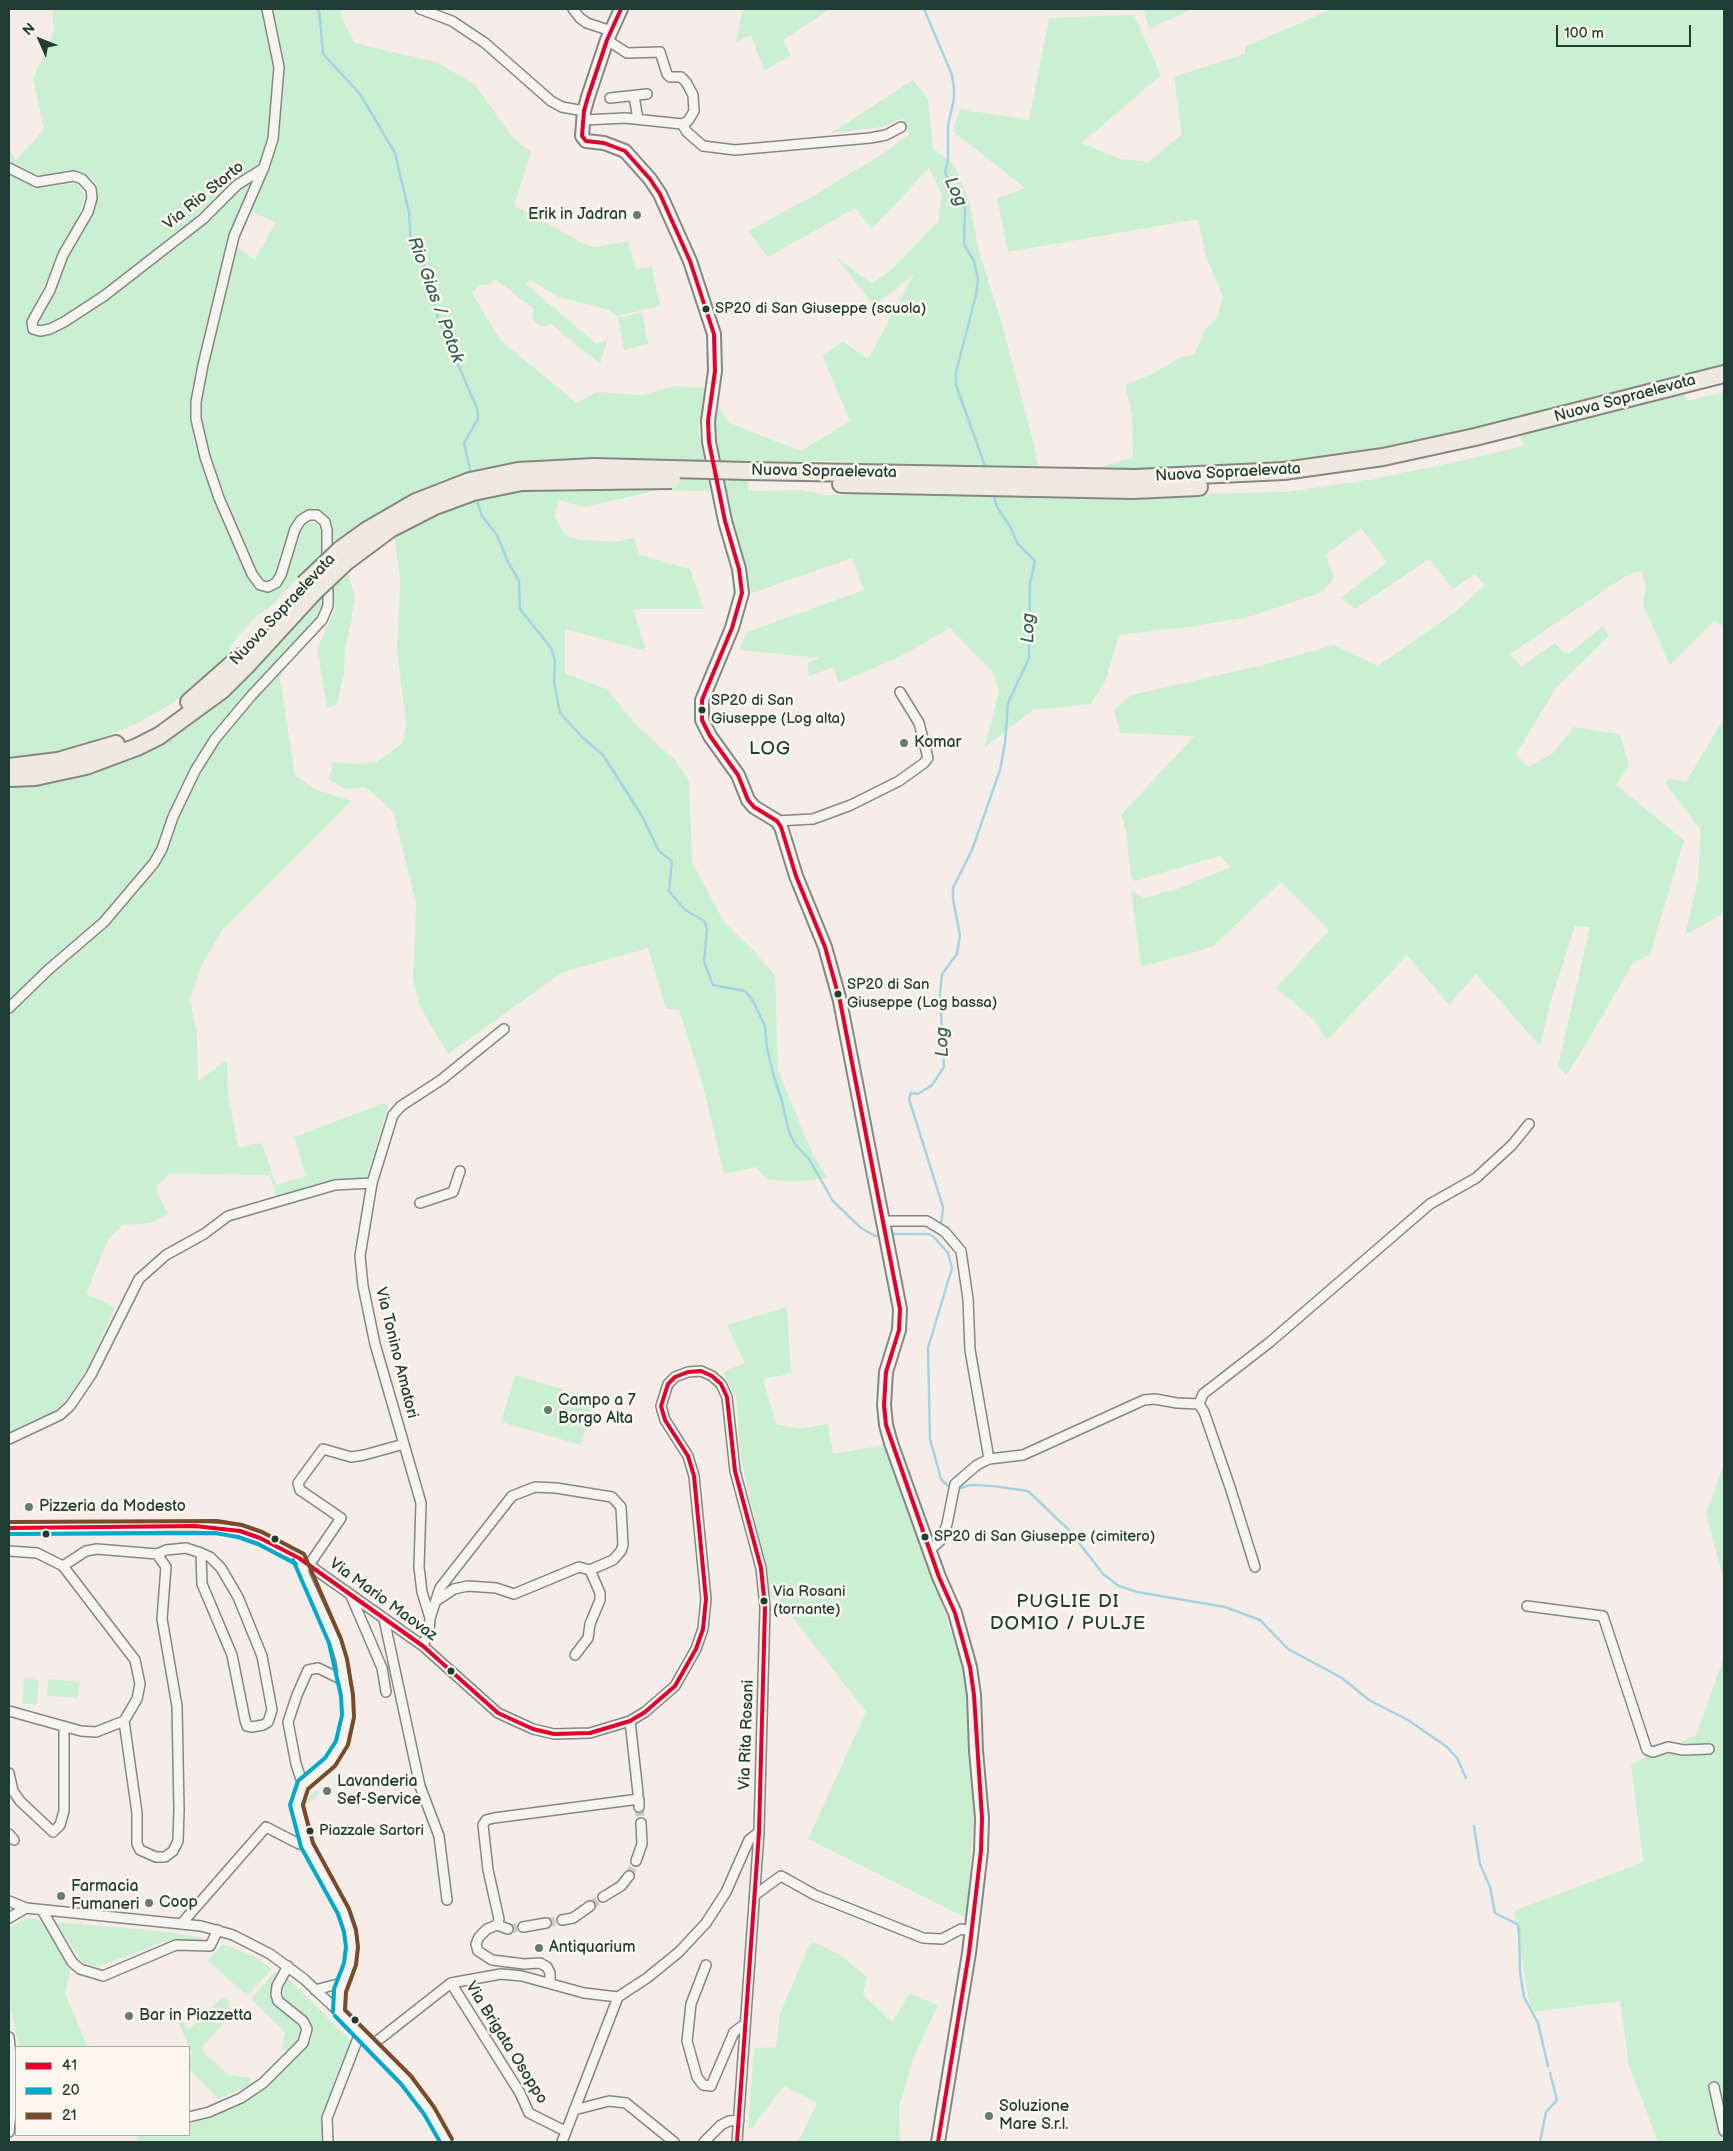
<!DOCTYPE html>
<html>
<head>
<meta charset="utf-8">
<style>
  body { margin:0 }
  #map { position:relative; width:1733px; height:2151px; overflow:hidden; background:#f6ede9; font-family:"Balsamiq Sans",sans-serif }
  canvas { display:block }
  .frame { position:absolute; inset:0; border:10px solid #1f3d34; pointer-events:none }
  .legend { position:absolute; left:15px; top:2046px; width:175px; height:90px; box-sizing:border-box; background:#fbf7ec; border:1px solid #a3ada2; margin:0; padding:6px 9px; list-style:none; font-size:15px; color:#1f3d34 }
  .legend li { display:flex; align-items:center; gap:10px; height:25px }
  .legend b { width:25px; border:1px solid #a3ada2 }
  .north { position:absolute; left:15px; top:15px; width:50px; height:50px; -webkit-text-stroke:4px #fbf7ec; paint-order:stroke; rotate:314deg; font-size:14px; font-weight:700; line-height:20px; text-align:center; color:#1f3d34 }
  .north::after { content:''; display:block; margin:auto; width:18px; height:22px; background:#1f3d34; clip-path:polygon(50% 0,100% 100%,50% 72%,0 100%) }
  .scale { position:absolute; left:1556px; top:25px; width:135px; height:22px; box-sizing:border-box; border:2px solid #1f3d34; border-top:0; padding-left:6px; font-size:15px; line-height:18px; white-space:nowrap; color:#1f3d34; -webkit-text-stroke:4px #fbf7ec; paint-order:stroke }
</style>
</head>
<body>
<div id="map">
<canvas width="1733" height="2151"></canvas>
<div class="frame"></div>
<ul class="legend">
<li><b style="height:6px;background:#e4002b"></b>41</li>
<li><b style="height:6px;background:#00a9ce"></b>20</li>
<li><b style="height:6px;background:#7a4b2a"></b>21</li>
</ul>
<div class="north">N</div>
<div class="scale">100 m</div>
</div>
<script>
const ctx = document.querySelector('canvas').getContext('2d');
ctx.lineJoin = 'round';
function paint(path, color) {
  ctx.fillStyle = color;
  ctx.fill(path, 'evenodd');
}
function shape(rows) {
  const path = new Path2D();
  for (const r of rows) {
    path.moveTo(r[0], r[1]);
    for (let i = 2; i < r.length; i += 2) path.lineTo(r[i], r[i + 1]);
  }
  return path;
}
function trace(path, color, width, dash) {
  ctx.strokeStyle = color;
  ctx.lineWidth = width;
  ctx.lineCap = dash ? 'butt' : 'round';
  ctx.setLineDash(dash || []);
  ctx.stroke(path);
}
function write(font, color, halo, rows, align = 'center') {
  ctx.font = font + ' "Balsamiq Sans",sans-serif';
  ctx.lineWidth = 5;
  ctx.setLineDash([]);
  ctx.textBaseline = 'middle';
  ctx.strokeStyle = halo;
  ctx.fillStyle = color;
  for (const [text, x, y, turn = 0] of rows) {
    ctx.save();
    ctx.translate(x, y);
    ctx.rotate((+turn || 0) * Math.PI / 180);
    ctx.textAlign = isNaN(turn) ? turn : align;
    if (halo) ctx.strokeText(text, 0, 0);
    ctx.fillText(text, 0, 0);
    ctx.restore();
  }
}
paint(shape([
  [52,9,264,9,263,21,270,39,274,62,273,87,271,120,261,161,198,216,106,290,46,326,41,325,39,320,65,260,89,219,96,201,97,186,92,179,80,172,70,170,46,176,29,173,9,161,9,149,16,161,44,129,33,78,54,32],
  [275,9,340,9,344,23,355,43,439,63,475,85,514,139,531,152,514,205,584,244,596,247,628,241,636,269,652,267,660,306,616,316,609,310,559,297,530,280,526,284,595,343,604,342,608,337,600,364,551,324,542,327,532,319,534,309,495,279,489,285,479,285,472,293,501,341,577,403,596,392,641,395,676,386,706,388,704,410,698,428,711,491,659,490,584,507,559,500,554,516,565,535,579,540,613,542,634,538,639,555,690,569,704,609,633,609,646,651,565,629,565,673,608,690,635,724,675,760,689,780,692,862,724,922,756,953,775,976,778,1070,812,1153,828,1178,791,1182,767,1179,756,1167,724,1174,703,1086,679,1010,666,1009,648,948,563,972,448,1054,420,1007,413,979,416,903,393,811,365,787,344,789,329,779,333,762,360,764,376,762,403,743,406,722,397,651,400,580,394,534,346,567,355,596,351,622,345,649,344,673,337,704,327,708,317,649,335,609,329,519,320,509,308,511,297,518,287,536,275,574,268,582,260,577,212,465,200,417,202,387,235,245,255,260,276,222,249,211,273,156,281,119,283,77,280,45,273,20],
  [747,9,830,9,783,40,791,56,764,70,751,35,736,42,742,12],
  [1143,9,1192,9,1149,29],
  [1332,9,1724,9,1724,366,1680,375,1687,401,1724,392,1724,626,1714,621,1670,665,1643,605,1646,586,1641,570,1627,575,1510,654,1521,667,1555,643,1565,654,1570,653,1602,626,1609,636,1556,688,1516,754,1529,767,1553,753,1574,727,1620,734,1629,766,1616,785,1684,840,1650,955,1633,963,1583,1049,1566,1075,1558,1066,1590,927,1575,926,1551,1000,1540,1046,1476,974,1449,1005,1407,955,1327,1040,1313,1019,1276,988,1329,930,1281,882,1212,947,1141,967,1131,890,1144,898,1180,888,1231,867,1219,856,1134,881,1131,878,1126,830,1121,815,1194,736,1120,733,1114,710,1131,695,1263,665,1334,645,1378,666,1454,613,1485,585,1475,574,1453,589,1429,559,1355,609,1341,598,1387,562,1361,528,1326,555,1334,578,1322,592,1248,617,1195,626,1119,635,1105,682,1091,704,1033,710,985,747,999,691,992,671,950,628,901,656,839,683,833,667,809,676,808,663,820,658,739,650,747,632,864,590,852,558,749,594,734,558,732,514,717,446,715,423,717,405,729,423,801,451,850,421,822,355,843,342,868,359,914,274,874,306,835,256,872,284,893,268,938,222,942,195,929,168,872,229,855,208,768,257,748,231,815,195,887,151,909,134,903,118,882,127,831,133,913,80,928,99,933,148,954,165,969,200,979,252,1001,320,1034,445,1041,482,1133,458,1132,415,1125,385,1150,375,1181,357,1194,355,1205,330,1217,318,1223,296,1206,257,1198,219,1008,252,997,199,1025,188,953,131,960,109,1029,120,1049,18,1134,15,1161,75,1082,143,1120,159,1149,162,1182,134,1174,77,1245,54,1245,47],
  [1515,419,1523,446,1469,459,1374,479,1287,492,1133,496,1236,467,1355,452,1436,438],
  [811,461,839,461,868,467,922,487,922,494,867,491,845,495,824,495,801,490,748,491,748,471],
  [9,172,38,188,77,183,85,195,79,217,32,310,28,328,37,334,50,334,76,320,126,285,178,243,207,224,233,196,255,179,227,240,196,371,191,417,194,442,217,504,249,578,257,590,268,592,281,585,289,568,299,531,310,522,317,524,323,535,323,603,316,619,263,676,192,767,173,807,158,847,141,873,106,915,9,1002,9,787,36,783,181,730,233,690,319,596,297,578,274,604,257,616,235,640,224,659,198,683,168,706,136,724,76,748,9,760],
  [642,312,648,344,624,350,618,318],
  [285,666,280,678,295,775,316,790,351,801,223,929,202,964,190,999,197,1034,198,1081,227,1060,228,1093,238,1147,262,1143,276,1185,306,1176,294,1137,384,1103,388,1106,367,1177,324,1183,276,1197,270,1175,169,1174,155,1187,168,1214,150,1223,123,1225,108,1239,86,1294,115,1307,88,1367,65,1402,46,1417,9,1434,9,1014,122,910,152,872,168,846,196,776,219,742,260,691],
  [1724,718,1724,908,1721,915,1685,935,1698,879,1701,830,1666,784,1669,779,1686,782],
  [787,1307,791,1373,763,1379,776,1424,800,1429,828,1424,833,1454,884,1445,929,1565,964,1671,971,1730,973,1818,968,1919,808,1839,866,1712,778,1599,771,1597,768,1573,745,1478,739,1445,737,1400,723,1372,745,1363,727,1325],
  [515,1375,595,1399,581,1445,501,1422],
  [1724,1463,1724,1581,1706,1514],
  [1724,1657,1724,2142,1658,2142,1629,2066,1620,2001,1531,2012,1514,1911,1643,1862,1631,1764,1696,1735],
  [24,1678,39,1679,37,1705,22,1703],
  [48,1679,79,1682,78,1698,47,1696],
  [321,1787,318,1796,305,1805,305,1800],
  [33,1918,39,1920,44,1925,69,1966,70,1970,65,1994,88,2047,19,2047,9,2001,9,1928,24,1919],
  [56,1922,160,1931,205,1938,198,1941,179,1939,163,1942,98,1967,83,1963],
  [811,1941,840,1955,867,1977,863,1994,892,2022,910,1993,938,2005,914,2056,899,2107,900,2142,798,2142,817,2103,784,2086,752,2128,748,2129,754,2048,776,2047,780,2013],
  [223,1944,254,1956,272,1969,247,1996,208,1960],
  [275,1971,278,1973,273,1984,271,1995,274,2003,298,2025,301,2033,298,2041,290,2050,282,2050,285,2032,251,1999],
  [288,1978,352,2042,323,2112,322,2142,136,2142,138,2135,189,2135,189,2125,232,2107,256,2092,306,2047,311,2040,313,2031,303,2014,283,1998,284,1986],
  [222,1997,230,2002,226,2021,202,2047,205,2054,229,2075,250,2078,250,2085,219,2099,189,2069,189,2056,192,2054,178,2021,181,2020,188,2030]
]), '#cbefd2');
trace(shape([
  [319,9,323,54,360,94,395,153,409,212,411,245,429,274,438,319,477,408,478,419,464,443,471,474],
  [924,9,952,75,954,88,954,99,948,125,948,160,945,172,951,187,965,208,964,244,974,261,978,278,976,295,956,372,956,385,986,469],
  [476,497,482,516,497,535,508,562,519,581,520,609,551,648,555,661,554,682,560,713,582,737,603,755,642,816,659,851,672,861,669,891,684,909,704,921,707,928,704,962,713,985,745,991,753,1001,765,1026,767,1048,774,1077,782,1101,789,1132,795,1144,809,1159,833,1201,861,1228,875,1236,881,1235],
  [941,1227,943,1207,909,1099,911,1093,918,1094,932,1085,944,1067,940,994,942,974,957,954,960,935,953,899,953,888,972,850,1000,770,1005,743,1008,703,1029,658,1030,583,1035,561,1017,543,1011,528,997,507,993,493],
  [889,1234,929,1234,934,1237,948,1253,952,1268,928,1348,930,1439,941,1479,948,1486],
  [958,1489,970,1485,993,1486,1028,1491,1070,1531,1103,1574,1119,1586,1137,1592,1225,1607,1260,1620,1288,1649,1342,1678,1369,1700,1408,1720,1447,1747,1457,1758,1466,1778],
  [1474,1826,1480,1864,1490,1887,1495,1913,1517,1924,1519,1929,1520,1972,1524,1997,1538,2023,1548,2066],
  [1540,2142,1546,2112,1557,2100,1550,2073]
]), '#a3d4e3', 2.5);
trace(shape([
  [639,1807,641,1823],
  [629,1876,636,1861],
  [590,1906,603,1897],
  [546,1923,562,1920],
  [508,1929,523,1927]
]), '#cbcac5', 9, [9, 4.5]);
const street = shape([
  [267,9,279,67,273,139,264,167,234,236,203,365,196,402,196,419,205,457,219,498,252,574,260,585,268,587,276,583,281,575,295,529,301,520,309,515,317,515,325,522,327,530,327,562],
  [420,9,452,21,485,43,551,101,562,107,584,111],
  [573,9,580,18,587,23,611,31],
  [634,96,638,119],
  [610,98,647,94],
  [584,120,625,118,682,124,688,121,694,111,693,95,686,82,681,77,670,77,667,74,660,52,627,53,607,40],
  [682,124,687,132,703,146,735,150,870,138,886,135,901,127],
  [9,168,37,182,74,176,82,179,91,189,92,198,88,212,63,255,50,290,32,322,33,329,40,331,50,329,64,322,104,296,203,219,237,185,264,168],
  [777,821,813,819,851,805,899,781,924,763,928,758,919,723,900,692],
  [9,1008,48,970,104,922,154,863,162,849,173,817,195,771,215,739,251,696,322,620,328,606,328,578],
  [420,1203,453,1192,460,1171],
  [884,1221,927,1221,945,1232,961,1251,968,1299,970,1350,989,1459],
  [1199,1404,1203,1394,1270,1342,1430,1204,1476,1178,1512,1145,1529,1124],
  [1199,1404,1204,1412,1230,1487,1255,1567],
  [9,1439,60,1415,70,1406,91,1375,139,1279,166,1255,204,1234,228,1216,335,1185,372,1183],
  [9,1528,195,1526,240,1531,260,1538,299,1558,423,1646,498,1713,533,1729,554,1734,590,1733,630,1721,645,1712,675,1686,696,1649,703,1629,706,1599,694,1476,688,1456,665,1420,661,1406,668,1384,675,1377,688,1372,701,1371,712,1376,721,1384,727,1397,735,1471,761,1568,765,1607,759,1832,737,2142],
  [930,1550,941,1540,947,1524,955,1484,977,1465,989,1459,1023,1455,1144,1400,1155,1399,1177,1403,1199,1404],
  [9,1551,37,1553,63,1566,135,1660,140,1684,137,1699,124,1721,137,1813,137,1844,140,1850,156,1857,165,1857,173,1851,178,1841,179,1810,177,1706,162,1619,166,1567,157,1554],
  [299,1558,305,1576,335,1641,341,1660,347,1695,348,1716,342,1743,330,1762,303,1785,296,1805,307,1845,344,1912,350,1931,352,1947,350,1964,340,1991,339,2012],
  [309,1565,341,1518,300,1490,298,1483,323,1449,351,1457,364,1455,404,1444],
  [63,1566,86,1551,97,1549,157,1554,166,1550,186,1548,201,1553,210,1557,221,1568,238,1597,262,1656,272,1710,268,1722,263,1725,252,1727,247,1726,245,1720,232,1655,202,1584,201,1553],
  [351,1596,382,1668,386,1692],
  [1527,1606,1603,1616,1647,1750,1653,1752,1668,1747,1683,1750,1709,1749],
  [430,1618,422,1592,419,1567,421,1503,375,1344,363,1286,360,1256,372,1183,393,1115,401,1106,441,1080,504,1029],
  [384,1619,420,1786,439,1836,447,1900],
  [423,1646,429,1631,430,1618,440,1588,512,1496,535,1487,556,1488,612,1497,621,1507,623,1545,621,1551,613,1560,590,1570,579,1567,514,1594,496,1588,468,1586,454,1589,436,1601],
  [575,1655,588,1638,590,1624,600,1600,600,1593,590,1570],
  [9,1711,81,1731,96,1732,124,1721],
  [630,1721,638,1793],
  [9,1773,13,1791,20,1801,53,1832,60,1825,64,1811,64,1728],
  [303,1785,296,1764,288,1722,297,1695,308,1670,318,1668,345,1681],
  [9,1834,14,1840],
  [636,1861,642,1844,641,1823],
  [755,1895,781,1876,815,1895,923,1938,942,1939,961,1929,972,1931],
  [603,1897,621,1886,629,1876],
  [9,1901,26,1908,201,1926,233,1935,270,1954,304,1979,339,2012,406,2080,429,2111,447,2142],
  [42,1910,72,1962,80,1969,103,1976,176,1945,210,1946,218,1930],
  [9,1918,26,1908],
  [562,1920,573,1918,590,1906],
  [182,1923,266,1827,299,1844,307,1845],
  [497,1925,508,1929],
  [523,1927,546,1923],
  [706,1965,691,2004,687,2041,697,2077,703,2085,711,2086,734,2032,745,2024],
  [451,1983,520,2093,529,2113,565,2131],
  [550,1983,550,1973,547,1967,540,1963,524,1964,492,1960,478,1951,476,1944,479,1937,487,1929,497,1925,499,1919,488,1870,483,1825,486,1820,494,1818,639,1799,639,1807],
  [315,1990,338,1984,344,1978],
  [9,2037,14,2084,9,2132],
  [372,2045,451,1983,501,1974,522,1976,584,1993,618,1997,647,1978,679,1952,706,1923,726,1892,749,1840,759,1832],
  [1714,2087,1724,2131],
  [574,2110,609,2101,626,2103,674,2142],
  [189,2117,209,2112,241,2098,263,2083,303,2043,307,2029,303,2021,278,2001,276,1994,277,1986,288,1966],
  [328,2142,327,2118,360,2033],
  [562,2142,618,1997],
  [704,2142,721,2125,729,2121,739,2120]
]);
const secondary = shape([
  [621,9,607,40,588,97,584,111,582,136,586,141,604,143,625,151,650,179,660,194,690,261,714,334,715,371,708,421,709,442,725,521,739,569,742,593,732,628,702,700,702,720,710,736,738,775,748,800,754,807,777,821,781,827,796,876,825,947,840,1001,900,1309,899,1330,886,1372,884,1405,886,1425,891,1443,939,1577,955,1613,970,1667,974,1695,976,1751,982,1818,981,1851,969,1953,938,2142]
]);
const highway = shape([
  [748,471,1135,478,1284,471,1383,457,1475,437,1724,374],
  [841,484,1133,490,1199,487],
  [189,702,240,657],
  [9,767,58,761,116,744],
  [9,778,35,777,86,766,137,747,159,736,222,690,247,665,314,592]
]);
trace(street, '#858783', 12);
trace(secondary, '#858783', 16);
trace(highway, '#858783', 20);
trace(street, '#f6f4f0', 9);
trace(secondary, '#f6f4f0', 12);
trace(highway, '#efeae0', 16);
const highwayBridge = shape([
  [304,584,341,549,366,531,416,502,470,481,518,471,594,467,748,471],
  [314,592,347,561,390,529,435,506,473,492,522,482,672,480]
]);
trace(highwayBridge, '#858783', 20, []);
trace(highwayBridge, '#efeae0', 16);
trace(shape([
  [621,9,607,40,588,97,584,111,582,136,586,141,604,143,625,151,650,179,660,194,690,261,714,334,715,371,708,421,709,442,725,521,739,569,742,593,732,628,702,700,702,720,710,736,738,775,748,800,754,807,777,821,781,827,796,876,825,947,840,1001,900,1309,899,1330,886,1372,884,1405,886,1425,939,1577,955,1613,970,1667,974,1695,982,1818,981,1851,969,1953,938,2142],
  [9,1528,195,1526,240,1531,260,1538,299,1558,423,1646,498,1713,533,1729,554,1734,590,1733,630,1721,645,1712,675,1686,696,1649,703,1629,706,1599,694,1476,688,1456,665,1420,661,1406,668,1384,675,1377,688,1372,701,1371,712,1376,721,1384,727,1397,735,1471,761,1568,765,1607,759,1832,737,2142]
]), '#e4002b', 4);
trace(shape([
  [9,1534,215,1533,238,1537,258,1544,296,1564],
  [293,1560,329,1643,341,1696,342,1715,336,1741,325,1758,298,1781,290,1805,301,1847,338,1914,344,1932,346,1947,344,1963,334,1989,333,2012],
  [335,2016,401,2084,424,2114,440,2142]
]), '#00a9ce', 4);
trace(shape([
  [9,1522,217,1521,242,1525,262,1532,304,1554,341,1639,347,1659,353,1695,354,1717,348,1745,335,1766,308,1789,303,1805,313,1843,349,1909,356,1930,358,1947,356,1965,346,1992,345,2010,411,2076,434,2107,452,2139]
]), '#7a4b2a', 4);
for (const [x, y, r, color] of [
  [637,215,5,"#6a7b73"],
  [706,309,4.5,"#1f3d34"],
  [702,710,4.5,"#1f3d34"],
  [904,743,5,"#6a7b73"],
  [838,994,4.5,"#1f3d34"],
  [548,1410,5,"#6a7b73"],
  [29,1507,5,"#6a7b73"],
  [46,1534,4.5,"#1f3d34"],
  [925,1537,4.5,"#1f3d34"],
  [275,1539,4.5,"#1f3d34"],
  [764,1601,4.5,"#1f3d34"],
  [451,1671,4.5,"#1f3d34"],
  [327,1791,5,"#6a7b73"],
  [310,1831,4.5,"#1f3d34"],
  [61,1896,5,"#6a7b73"],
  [149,1903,5,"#6a7b73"],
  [539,1948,5,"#6a7b73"],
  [129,2016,5,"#6a7b73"],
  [355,2020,4.5,"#1f3d34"],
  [989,2116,5,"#6a7b73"]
]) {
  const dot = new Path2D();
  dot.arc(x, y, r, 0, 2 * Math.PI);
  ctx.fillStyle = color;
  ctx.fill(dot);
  trace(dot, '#fbf7ec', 2);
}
write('15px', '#1f3d34', '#fbf7ec', [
  ["SP20 di San Giuseppe (scuola)",715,309],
  ["SP20 di San",711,701],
  ["Giuseppe (Log alta)",711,719],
  ["SP20 di San",847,985],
  ["Giuseppe (Log bassa)",847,1003],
  ["SP20 di San Giuseppe (cimitero)",934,1537],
  ["Via Rosani",773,1592],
  ["(tornante)",773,1610],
  ["Piazzale Sartori",319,1831]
], 'left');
write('16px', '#1f3d34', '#fbf7ec', [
  ["Via Rio Storto",204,196,-39],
  ["Nuova Sopraelevata",1625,399,-15],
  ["Nuova Sopraelevata",824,472,1],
  ["Nuova Sopraelevata",1228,473,-3],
  ["Nuova Sopraelevata",283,610,-47],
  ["Via Tonino Amatori",396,1353,76],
  ["Via Mario Maovaz",383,1600,36],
  ["Via Rita Rosani",747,1735,-88],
  ["Via Brigata Osoppo",506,2043,58]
]);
write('16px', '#1f3d34', '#fbf7ec', [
  ["Erik in Jadran",627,215,"right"],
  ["Komar",914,743],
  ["Campo a 7",558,1401],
  ["Borgo Alta",558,1419],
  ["Pizzeria da Modesto",39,1507],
  ["Lavanderia",337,1782],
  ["Sef-Service",337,1800],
  ["Farmacia",71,1887],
  ["Fumaneri",71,1905],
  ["Coop",159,1903],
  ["Antiquarium",549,1948],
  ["Bar in Piazzetta",139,2016],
  ["Soluzione",999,2107],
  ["Mare S.r.l.",999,2125]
], 'left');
write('italic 18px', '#37605f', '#fbf7ec', [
  ["Log",955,192,65],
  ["Rio Gias / Potok",435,300,70],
  ["Log",1029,628,-89],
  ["Log",943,1042,-91]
]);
ctx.letterSpacing = '1px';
write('19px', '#1f3d34', '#fbf7ec', [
  ["LOG",770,749],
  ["PUGLIE DI",1068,1602],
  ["DOMIO / PULJE",1068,1624]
]);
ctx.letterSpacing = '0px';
</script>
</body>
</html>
